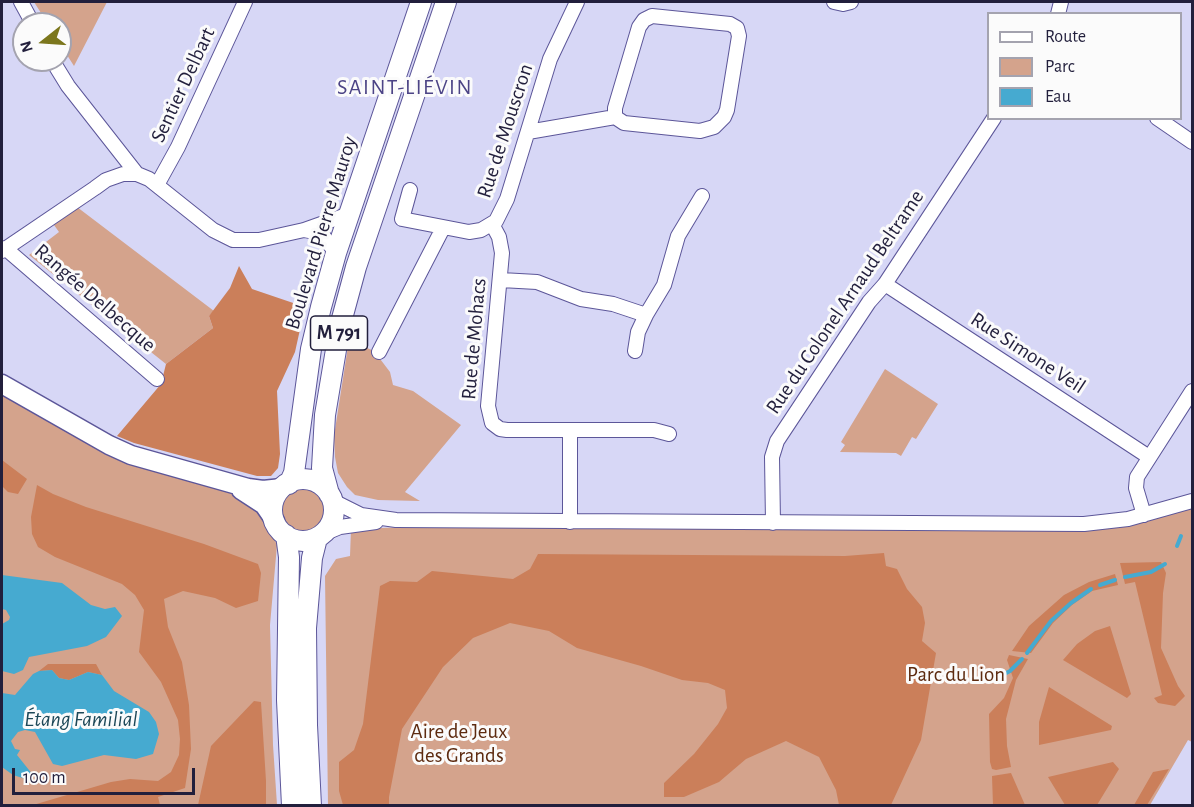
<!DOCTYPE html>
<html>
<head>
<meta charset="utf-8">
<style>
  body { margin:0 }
  #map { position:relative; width:1194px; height:807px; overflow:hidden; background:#d7d7f6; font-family:"Alegreya Sans",sans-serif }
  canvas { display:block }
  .frame { position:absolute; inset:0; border:3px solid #221f3c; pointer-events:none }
  .legend { position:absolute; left:987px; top:12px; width:195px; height:108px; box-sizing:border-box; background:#fbfbfb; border:2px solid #a4a3af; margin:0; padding:8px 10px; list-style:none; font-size:18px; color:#221f3c }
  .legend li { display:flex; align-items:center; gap:12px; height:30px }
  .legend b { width:30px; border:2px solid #a4a3af }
  .north { position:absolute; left:12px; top:12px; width:60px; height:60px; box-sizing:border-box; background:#fbfbfb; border:2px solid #a4a3af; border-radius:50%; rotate:253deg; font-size:16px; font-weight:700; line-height:24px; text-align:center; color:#221f3c }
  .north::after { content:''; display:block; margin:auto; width:21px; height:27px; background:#7c771d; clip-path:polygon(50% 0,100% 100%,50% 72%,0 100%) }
  .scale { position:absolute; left:12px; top:768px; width:183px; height:27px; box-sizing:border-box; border:3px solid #221f3c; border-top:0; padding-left:8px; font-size:18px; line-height:21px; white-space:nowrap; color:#221f3c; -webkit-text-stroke:4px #fbfbfb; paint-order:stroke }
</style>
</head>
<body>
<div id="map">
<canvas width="1194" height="807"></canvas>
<div class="frame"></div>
<ul class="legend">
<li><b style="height:8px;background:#fff"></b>Route</li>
<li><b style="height:16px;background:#d4a38c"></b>Parc</li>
<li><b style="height:16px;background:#46aad0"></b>Eau</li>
</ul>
<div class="north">N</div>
<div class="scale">100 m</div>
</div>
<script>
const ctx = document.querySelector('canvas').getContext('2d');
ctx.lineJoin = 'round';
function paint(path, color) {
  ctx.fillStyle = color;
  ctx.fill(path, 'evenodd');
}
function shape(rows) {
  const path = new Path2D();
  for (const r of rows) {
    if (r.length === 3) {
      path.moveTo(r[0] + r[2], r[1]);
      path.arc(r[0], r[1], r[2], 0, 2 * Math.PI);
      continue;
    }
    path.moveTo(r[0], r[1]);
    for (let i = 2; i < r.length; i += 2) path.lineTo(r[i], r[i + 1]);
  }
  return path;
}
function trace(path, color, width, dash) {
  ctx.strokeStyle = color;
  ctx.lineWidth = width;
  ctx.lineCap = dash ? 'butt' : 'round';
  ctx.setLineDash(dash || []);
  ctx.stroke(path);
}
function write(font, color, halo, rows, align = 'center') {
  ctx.font = font + ' "Alegreya Sans",sans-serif';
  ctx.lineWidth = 6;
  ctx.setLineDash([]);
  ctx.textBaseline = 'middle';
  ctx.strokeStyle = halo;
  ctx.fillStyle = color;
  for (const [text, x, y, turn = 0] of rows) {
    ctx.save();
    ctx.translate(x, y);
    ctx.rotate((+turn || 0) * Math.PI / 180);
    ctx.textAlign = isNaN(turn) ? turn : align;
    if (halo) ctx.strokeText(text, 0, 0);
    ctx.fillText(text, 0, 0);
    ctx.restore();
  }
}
paint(shape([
  [34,2,107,2,74,66,60,44,60,24,48,24],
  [77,207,214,311,209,316,213,328,166,364,29,255,59,232,54,225],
  [349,340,374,351,390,372,393,385,413,391,461,425,405,492,420,501,378,500,355,495,347,487,338,473,335,457,334,436],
  [885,369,938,404,916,439,912,437,901,456,896,453,840,452,845,445,841,442],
  [2,392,206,482,249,499,263,514,277,545,270,625,273,745,277,805,2,805],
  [303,510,23],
  [1192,507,1192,742,1188,740,1150,805,328,805,325,576,336,559,350,556,351,529,410,527,1052,530]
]), '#d4a38c');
paint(shape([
  [239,266,252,289,305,307,295,352,277,391,280,454,278,468,271,476,257,476,134,443,117,436,161,384,166,364,213,328,209,316,230,288],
  [2,460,27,479,18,494,8,492,2,486],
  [37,485,53,494,86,507,204,544,258,564,261,573,258,601,236,608,215,598,183,591,164,599,168,627,182,662,189,705,191,749,185,788,158,797,160,805,33,805,111,782,130,779,158,781,171,772,179,755,180,739,178,720,161,682,139,652,144,610,135,595,122,584,55,557,38,547,32,534,31,517],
  [884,553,886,566,897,569,907,589,922,607,925,623,922,641,936,653,921,740,891,805,839,805,836,790,819,757,786,741,746,759,719,782,684,797,664,797,664,783,694,754,718,724,727,708,725,690,708,683,682,680,641,666,577,648,549,631,510,623,473,638,443,667,402,729,389,797,389,805,343,805,339,791,339,762,354,750,363,724,380,586,390,581,417,582,432,571,513,579,530,569,538,554,845,556],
  [1161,562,1166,573,1163,593,1161,648,1178,686,1185,696,1175,706,1158,703,1154,698,1162,695,1135,582,1125,584,1120,563],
  [1115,574,1118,585,1092,591,1072,605,1053,623,1031,653,1012,651,1029,626,1064,595,1089,582],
  [1110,626,1131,694,1127,698,1063,660,1077,644,1095,631],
  [1009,655,1028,659,1016,680,1006,719,1007,746,1011,767,996,770,992,769,990,762,989,714,1004,698,1013,678,1007,660],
  [48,664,96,664,102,675,88,672,69,680,59,678,52,670,39,671],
  [1049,687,1112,726,1111,730,1039,745,1039,722],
  [254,701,261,702,266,781,266,805,198,805,211,746],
  [1113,762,1119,769,1097,805,1065,805,1048,777],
  [1169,769,1147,805,1134,805,1153,772],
  [1011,773,1025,805,993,805,992,776]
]), '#cb7f5a');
paint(shape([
  [2,575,62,583,91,605,105,609,115,607,122,616,106,637,87,646,29,657,23,670,14,674,2,671,2,624,9,620,10,617,6,610,2,609],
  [52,670,59,678,69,680,88,672,102,675,114,691,149,712,156,722,159,734,153,754,136,759,104,755,62,766,53,764,35,732,25,730,18,732,11,741,15,749,20,750,17,755,33,775,32,781,13,775,2,767,2,693,15,695,33,674,39,671]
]), '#46aad0');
trace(shape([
  [1177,546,1181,536],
  [1125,577,1151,572,1165,564],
  [1100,585,1115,580],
  [1027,653,1051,621,1071,603,1091,589],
  [993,680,1010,671,1022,659]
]), '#46aad0', 4);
const street = shape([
  [21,2,33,24],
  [834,2,843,4,851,2],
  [1058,14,1061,2],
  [52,60,68,86,137,174],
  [1157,118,1192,142],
  [528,132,615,117,624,123,700,131,714,127,724,117,727,110,739,36,737,28,730,24,652,16,644,20,639,27,615,108,615,117],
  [157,185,178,147,245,2],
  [410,190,402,219,469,232,481,230,496,221,507,199,550,59,577,2],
  [492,224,499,237,502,253,488,406,492,423,500,429,507,430,654,430,669,434],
  [304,230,315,232,324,237,336,253],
  [5,248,157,379],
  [2,251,95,188,106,180,123,174,137,174,149,179,213,230,233,240,259,240,304,230,349,214],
  [501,280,537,282,581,299,613,304,646,315,638,332,635,351],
  [885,284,1149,457],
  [646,315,664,285,678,236,702,196],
  [379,352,443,228],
  [570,430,570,522],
  [333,501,361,515,396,520,1084,524,1128,519,1192,501],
  [1144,515,1136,488,1137,477,1192,391],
  [773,523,772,457,777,441,869,302,885,284,994,118],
  [321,535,340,527,376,522]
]);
const secondary = shape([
  [2,384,109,445,131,455,248,488,263,490,282,488],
  [241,490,264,505,275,521]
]);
const primary = shape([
  [303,510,31],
  [289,484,294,473,311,349,321,307,336,253,421,2],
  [329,494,322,468,325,415,340,326,356,267,446,2],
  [286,535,289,557,287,700,292,806],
  [311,806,307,725,306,628,312,558,317,538]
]);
trace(street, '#5c5699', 16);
trace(secondary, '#5c5699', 21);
trace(primary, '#5c5699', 22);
trace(street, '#fff', 14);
trace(secondary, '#fff', 18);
trace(primary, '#fff', 20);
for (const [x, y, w] of [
  [339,333,57]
]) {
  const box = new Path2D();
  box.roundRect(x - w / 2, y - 17, w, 34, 4.5);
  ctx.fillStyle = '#fbfbfb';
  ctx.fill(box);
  trace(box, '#221f3c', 1.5);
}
write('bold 20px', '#221f3c', null, [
  ["M 791",339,333]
]);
write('21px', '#221f3c', '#fbfbfb', [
  ["Sentier Delbart",183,85,-65],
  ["Rue de Mouscron",505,131,-72],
  ["Boulevard Pierre Mauroy",321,233,-73],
  ["Rangée Delbecque",95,298,41],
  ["Rue du Colonel Arnaud Beltrame",845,302,-56],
  ["Rue de Mohacs",474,339,-85],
  ["Rue Simone Veil",1028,353,33]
]);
write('21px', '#5d2b10', '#fbfbfb', [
  ["Parc du Lion",956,675],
  ["Aire de Jeux",459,732],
  ["des Grands",459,756]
]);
ctx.letterSpacing = '1.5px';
write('22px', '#4c4486', '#fbfbfb', [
  ["SAINT-LIÉVIN",405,87]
]);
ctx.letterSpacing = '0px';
write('italic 22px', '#1d4858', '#fbfbfb', [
  ["Étang Familial",81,719]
]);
</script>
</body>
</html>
